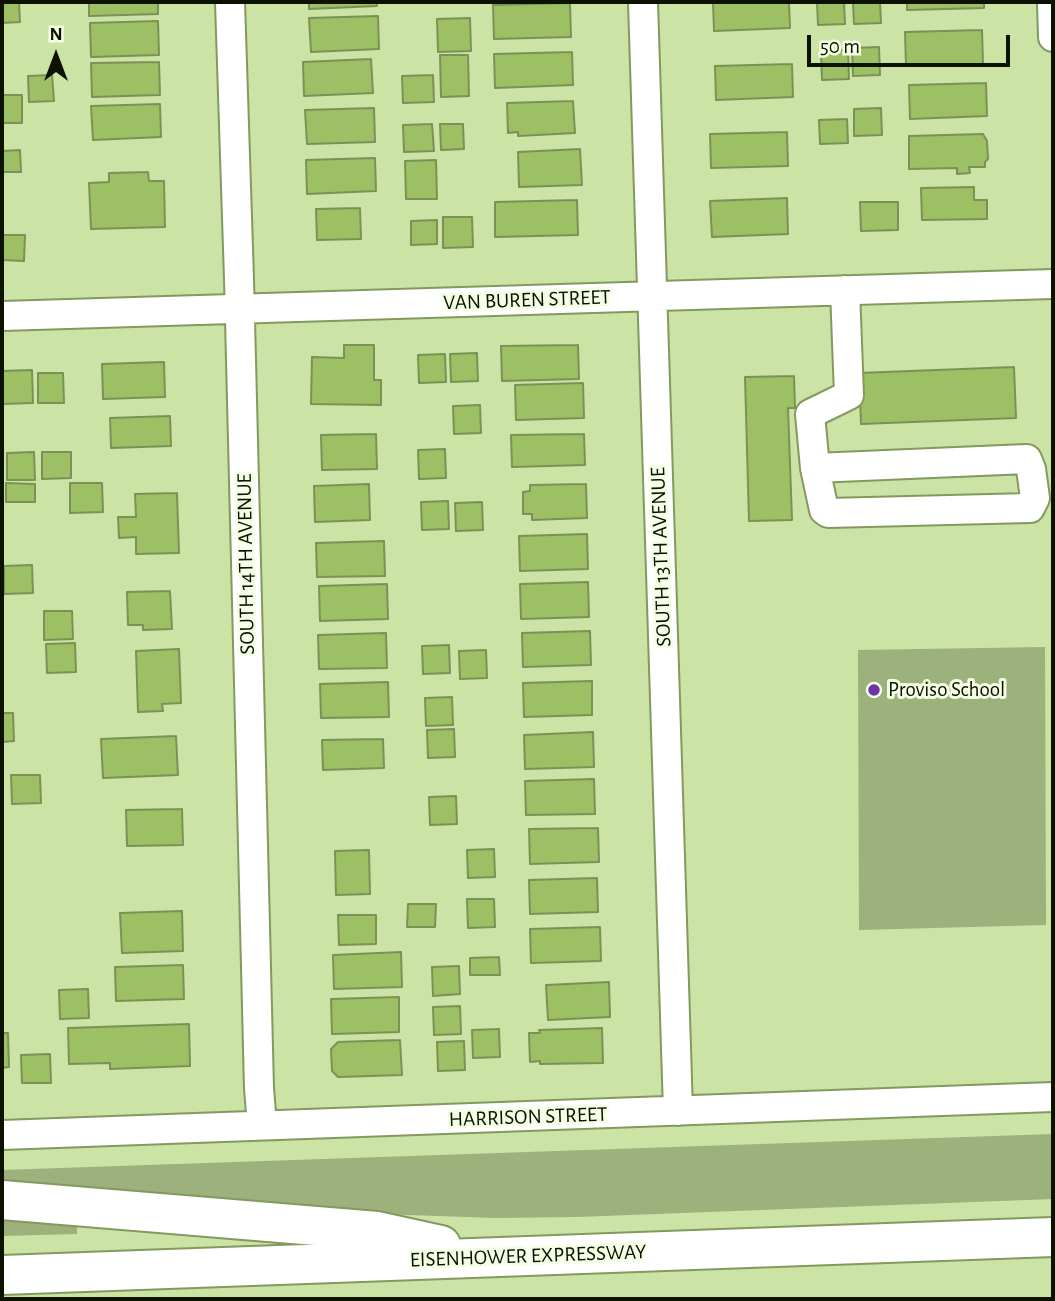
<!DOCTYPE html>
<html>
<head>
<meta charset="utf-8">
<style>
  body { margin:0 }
  #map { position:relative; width:1055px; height:1301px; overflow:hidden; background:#cbe3a5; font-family:"Alegreya Sans",sans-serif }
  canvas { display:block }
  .frame { position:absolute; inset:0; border:4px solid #0b1300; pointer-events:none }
  .north { position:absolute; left:21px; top:21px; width:70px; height:70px; -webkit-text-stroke:5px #f4fee5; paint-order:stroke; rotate:0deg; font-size:19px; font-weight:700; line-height:28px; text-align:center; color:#0b1300 }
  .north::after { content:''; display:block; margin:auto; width:24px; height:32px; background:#0b1300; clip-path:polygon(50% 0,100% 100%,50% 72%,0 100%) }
  .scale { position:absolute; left:807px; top:35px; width:203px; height:32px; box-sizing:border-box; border:4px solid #0b1300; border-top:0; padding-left:9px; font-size:21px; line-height:24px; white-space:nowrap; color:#0b1300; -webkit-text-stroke:5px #f4fee5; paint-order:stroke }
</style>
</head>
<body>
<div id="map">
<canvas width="1055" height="1301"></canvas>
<div class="frame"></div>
<div class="north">N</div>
<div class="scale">50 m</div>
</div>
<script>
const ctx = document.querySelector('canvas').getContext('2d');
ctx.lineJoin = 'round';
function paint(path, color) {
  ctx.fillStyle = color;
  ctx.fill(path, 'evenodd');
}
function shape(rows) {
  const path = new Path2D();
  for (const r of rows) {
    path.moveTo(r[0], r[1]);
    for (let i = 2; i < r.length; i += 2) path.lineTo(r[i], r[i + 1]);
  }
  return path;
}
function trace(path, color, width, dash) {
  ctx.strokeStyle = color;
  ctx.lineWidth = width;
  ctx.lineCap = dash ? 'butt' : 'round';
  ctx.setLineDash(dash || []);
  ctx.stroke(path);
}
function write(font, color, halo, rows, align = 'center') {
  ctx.font = font + ' "Alegreya Sans",sans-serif';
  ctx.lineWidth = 6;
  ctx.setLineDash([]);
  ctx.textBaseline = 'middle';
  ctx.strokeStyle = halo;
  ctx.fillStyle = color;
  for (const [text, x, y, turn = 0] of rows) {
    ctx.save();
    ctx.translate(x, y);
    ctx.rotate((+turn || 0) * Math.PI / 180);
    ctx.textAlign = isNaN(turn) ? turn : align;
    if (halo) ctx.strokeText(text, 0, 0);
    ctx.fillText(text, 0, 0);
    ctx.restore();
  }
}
paint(shape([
  [1045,647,1046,925,859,930,858,650],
  [1053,1134,1053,1199,577,1217,495,1218,321,1212,2,1187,2,1170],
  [2,1212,77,1218,77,1234,2,1236]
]), '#9cb17b');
const building = shape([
  [2,2,19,2,20,22,2,23,2,2],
  [89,2,158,2,158,14,89,16,89,2],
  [309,2,377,2,377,6,309,9,309,2],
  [713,2,789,2,790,28,714,31,713,2],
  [817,2,844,2,845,24,818,25,817,2],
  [853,2,880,2,881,23,854,24,853,2],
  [907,2,984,2,984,8,907,10,907,2],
  [570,3,571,37,494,39,493,5,570,3],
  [378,16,379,49,311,52,309,18,378,16],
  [470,18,471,51,438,52,437,19,470,18],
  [158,21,159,55,91,57,90,23,158,21],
  [982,30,983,64,906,66,905,32,982,30],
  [879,47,880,75,853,76,852,48,879,47],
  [848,50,849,79,822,80,821,51,848,50],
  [572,52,573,85,495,88,494,54,572,52],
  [440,55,468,55,469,96,441,97,440,55],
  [371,59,373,93,304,96,303,62,371,59],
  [159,62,160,95,92,97,91,63,159,62],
  [792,64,793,97,716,100,715,66,792,64],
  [52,75,54,101,29,102,28,76,52,75],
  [433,75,434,102,403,103,402,76,433,75],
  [986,83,987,116,910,119,909,85,986,83],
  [2,95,22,95,22,123,2,123,2,95],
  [573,101,575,133,518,136,518,132,508,133,507,103,573,101],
  [160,104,161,137,93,140,91,106,160,104],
  [374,108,375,142,307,144,305,110,374,108],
  [881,108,882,135,854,136,854,109,881,108],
  [847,119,848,143,820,144,819,120,847,119],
  [432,124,434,151,404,152,403,125,432,124],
  [440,124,463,124,464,149,441,150,440,124],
  [787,132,788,166,711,168,710,134,787,132],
  [983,134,987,141,988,159,985,162,985,167,969,167,970,173,957,174,957,168,909,169,909,136,983,134],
  [580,149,582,185,519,187,518,152,580,149],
  [20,150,21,172,2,172,2,151,20,150],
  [375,158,376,191,307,194,306,160,375,158],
  [436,160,437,199,406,199,405,161,436,160],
  [148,172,149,181,164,181,165,227,91,229,89,183,109,182,109,173,148,172],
  [974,187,974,200,987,200,987,219,922,220,921,188,974,187],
  [787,198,788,234,712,237,710,201,787,198],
  [577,200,578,235,495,237,495,202,577,200],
  [860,202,898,202,898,230,861,231,860,202],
  [360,208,361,239,317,240,316,209,360,208],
  [443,217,472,217,473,247,443,248,443,217],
  [437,220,437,244,411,245,411,221,437,220],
  [2,235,25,235,24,261,2,260,2,235],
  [344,345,374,345,374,380,381,380,381,405,311,404,312,357,344,358,344,345],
  [578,345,579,379,502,381,501,346,578,345],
  [477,353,478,381,451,382,450,354,477,353],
  [445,354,446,382,419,383,418,355,445,354],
  [164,362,165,397,103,399,102,364,164,362],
  [1014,367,1016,418,861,424,859,373,1014,367],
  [32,370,33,403,2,404,2,371,32,370],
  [38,373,63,373,64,403,38,403,38,373],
  [794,376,795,408,788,408,792,520,749,521,745,377,794,376],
  [583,383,584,418,516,420,515,385,583,383],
  [480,405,481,433,454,434,453,406,480,405],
  [170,416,171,446,111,448,110,418,170,416],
  [376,434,377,469,322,470,321,435,376,434],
  [584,434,585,465,512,467,511,435,584,434],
  [445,449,446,478,419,479,418,450,445,449],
  [34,452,35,480,7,480,7,453,34,452],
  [42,452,71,452,71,478,42,479,42,452],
  [6,483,35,484,35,502,6,502,6,483],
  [70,483,102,483,103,512,70,513,70,483],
  [369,484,370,520,315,522,314,486,369,484],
  [586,484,587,518,532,520,532,514,523,514,523,492,530,491,530,485,586,484],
  [177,493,179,553,136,554,136,537,119,538,118,517,136,517,135,494,177,493],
  [448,501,449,529,422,530,421,502,448,501],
  [482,502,483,530,456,531,455,503,482,502],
  [587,534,588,569,520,571,519,536,587,534],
  [384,541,385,576,317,577,316,543,384,541],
  [32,565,33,593,4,594,4,566,32,565],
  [588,582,589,617,521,619,520,584,588,582],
  [387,584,388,619,320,621,319,586,387,584],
  [170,591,172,629,143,630,143,625,128,625,127,592,170,591],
  [44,611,72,611,73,639,44,640,44,611],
  [590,631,591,665,523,667,522,633,590,631],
  [386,633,387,668,319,669,318,635,386,633],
  [75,643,76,672,47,673,46,644,75,643],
  [449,645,450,673,423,674,422,646,449,645],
  [179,649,181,703,162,704,163,711,138,712,136,651,179,649],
  [486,650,487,678,460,679,459,651,486,650],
  [592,681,592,715,524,717,523,683,592,681],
  [388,682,389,717,321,718,320,684,388,682],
  [452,697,453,725,426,726,425,698,452,697],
  [2,713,13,713,14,741,2,742,2,713],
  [454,729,455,757,428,758,427,730,454,729],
  [593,732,594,767,525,769,524,735,593,732],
  [176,736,178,775,103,778,101,739,176,736],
  [383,739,384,768,323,770,322,740,383,739],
  [11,775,40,775,41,803,12,804,11,775],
  [594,779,595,814,526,815,525,781,594,779],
  [456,796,457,824,430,825,429,797,456,796],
  [182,809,183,845,127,846,126,810,182,809],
  [598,828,599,862,530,864,529,829,598,828],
  [494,849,495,877,468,878,467,850,494,849],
  [369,850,370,894,336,895,335,851,369,850],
  [597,878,598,912,530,914,529,880,597,878],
  [467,899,494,899,495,927,468,928,467,899],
  [408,904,436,904,435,927,407,927,408,904],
  [182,911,183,951,122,953,120,913,182,911],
  [338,915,376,915,376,944,339,945,338,915],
  [600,927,601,961,531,963,530,929,600,927],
  [401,952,402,987,334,989,333,955,401,952],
  [499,957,500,975,470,975,470,958,499,957],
  [183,965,184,999,116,1001,115,967,183,965],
  [459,966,460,994,433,996,432,967,459,966],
  [609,982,610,1017,548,1020,546,985,609,982],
  [88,989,89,1018,60,1019,59,990,88,989],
  [399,997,399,1032,332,1034,331,999,399,997],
  [460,1006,461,1034,434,1035,433,1007,460,1006],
  [189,1024,190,1066,110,1069,110,1063,69,1064,68,1028,189,1024],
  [602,1028,603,1063,540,1064,540,1061,530,1062,529,1033,540,1033,539,1030,602,1028],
  [499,1029,500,1057,473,1058,472,1030,499,1029],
  [2,1033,8,1033,9,1067,2,1068,2,1033],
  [400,1040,402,1075,338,1077,332,1071,331,1049,338,1042,400,1040],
  [464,1041,465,1070,438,1071,437,1042,464,1041],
  [50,1054,51,1083,22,1083,21,1055,50,1054]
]);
paint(building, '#9ec064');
trace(building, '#7b9156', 2);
const minor = shape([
  [230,2,239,279,259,1088,262,1125],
  [643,2,678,1111],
  [1052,2,1053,37],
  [2,316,1053,284],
  [815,468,1027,459,1031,469,1035,498,1030,508,828,513,824,510,815,468,810,414,849,395,845,290],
  [2,1135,1053,1097]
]);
const highway = shape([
  [2,1200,377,1231,441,1245],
  [2,1275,1053,1237]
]);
trace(minor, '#83995e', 32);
trace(highway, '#83995e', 42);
trace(minor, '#fff', 28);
trace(highway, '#fff', 38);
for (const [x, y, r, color] of [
  [874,690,7,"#7232a6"]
]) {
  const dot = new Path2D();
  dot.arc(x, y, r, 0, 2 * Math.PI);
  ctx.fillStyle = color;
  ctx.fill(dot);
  trace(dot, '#f4fee5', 2.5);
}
write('21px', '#0b1300', '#f4fee5', [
  ["VAN BUREN STREET",527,300,-2],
  ["SOUTH 13TH AVENUE",661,557,-92],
  ["SOUTH 14TH AVENUE",246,564,-91],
  ["HARRISON STREET",528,1117,-2],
  ["EISENHOWER EXPRESSWAY",528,1256,-2]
]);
write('21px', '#0b1300', '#f4fee5', [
  ["Proviso School",888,690]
], 'left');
</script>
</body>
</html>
